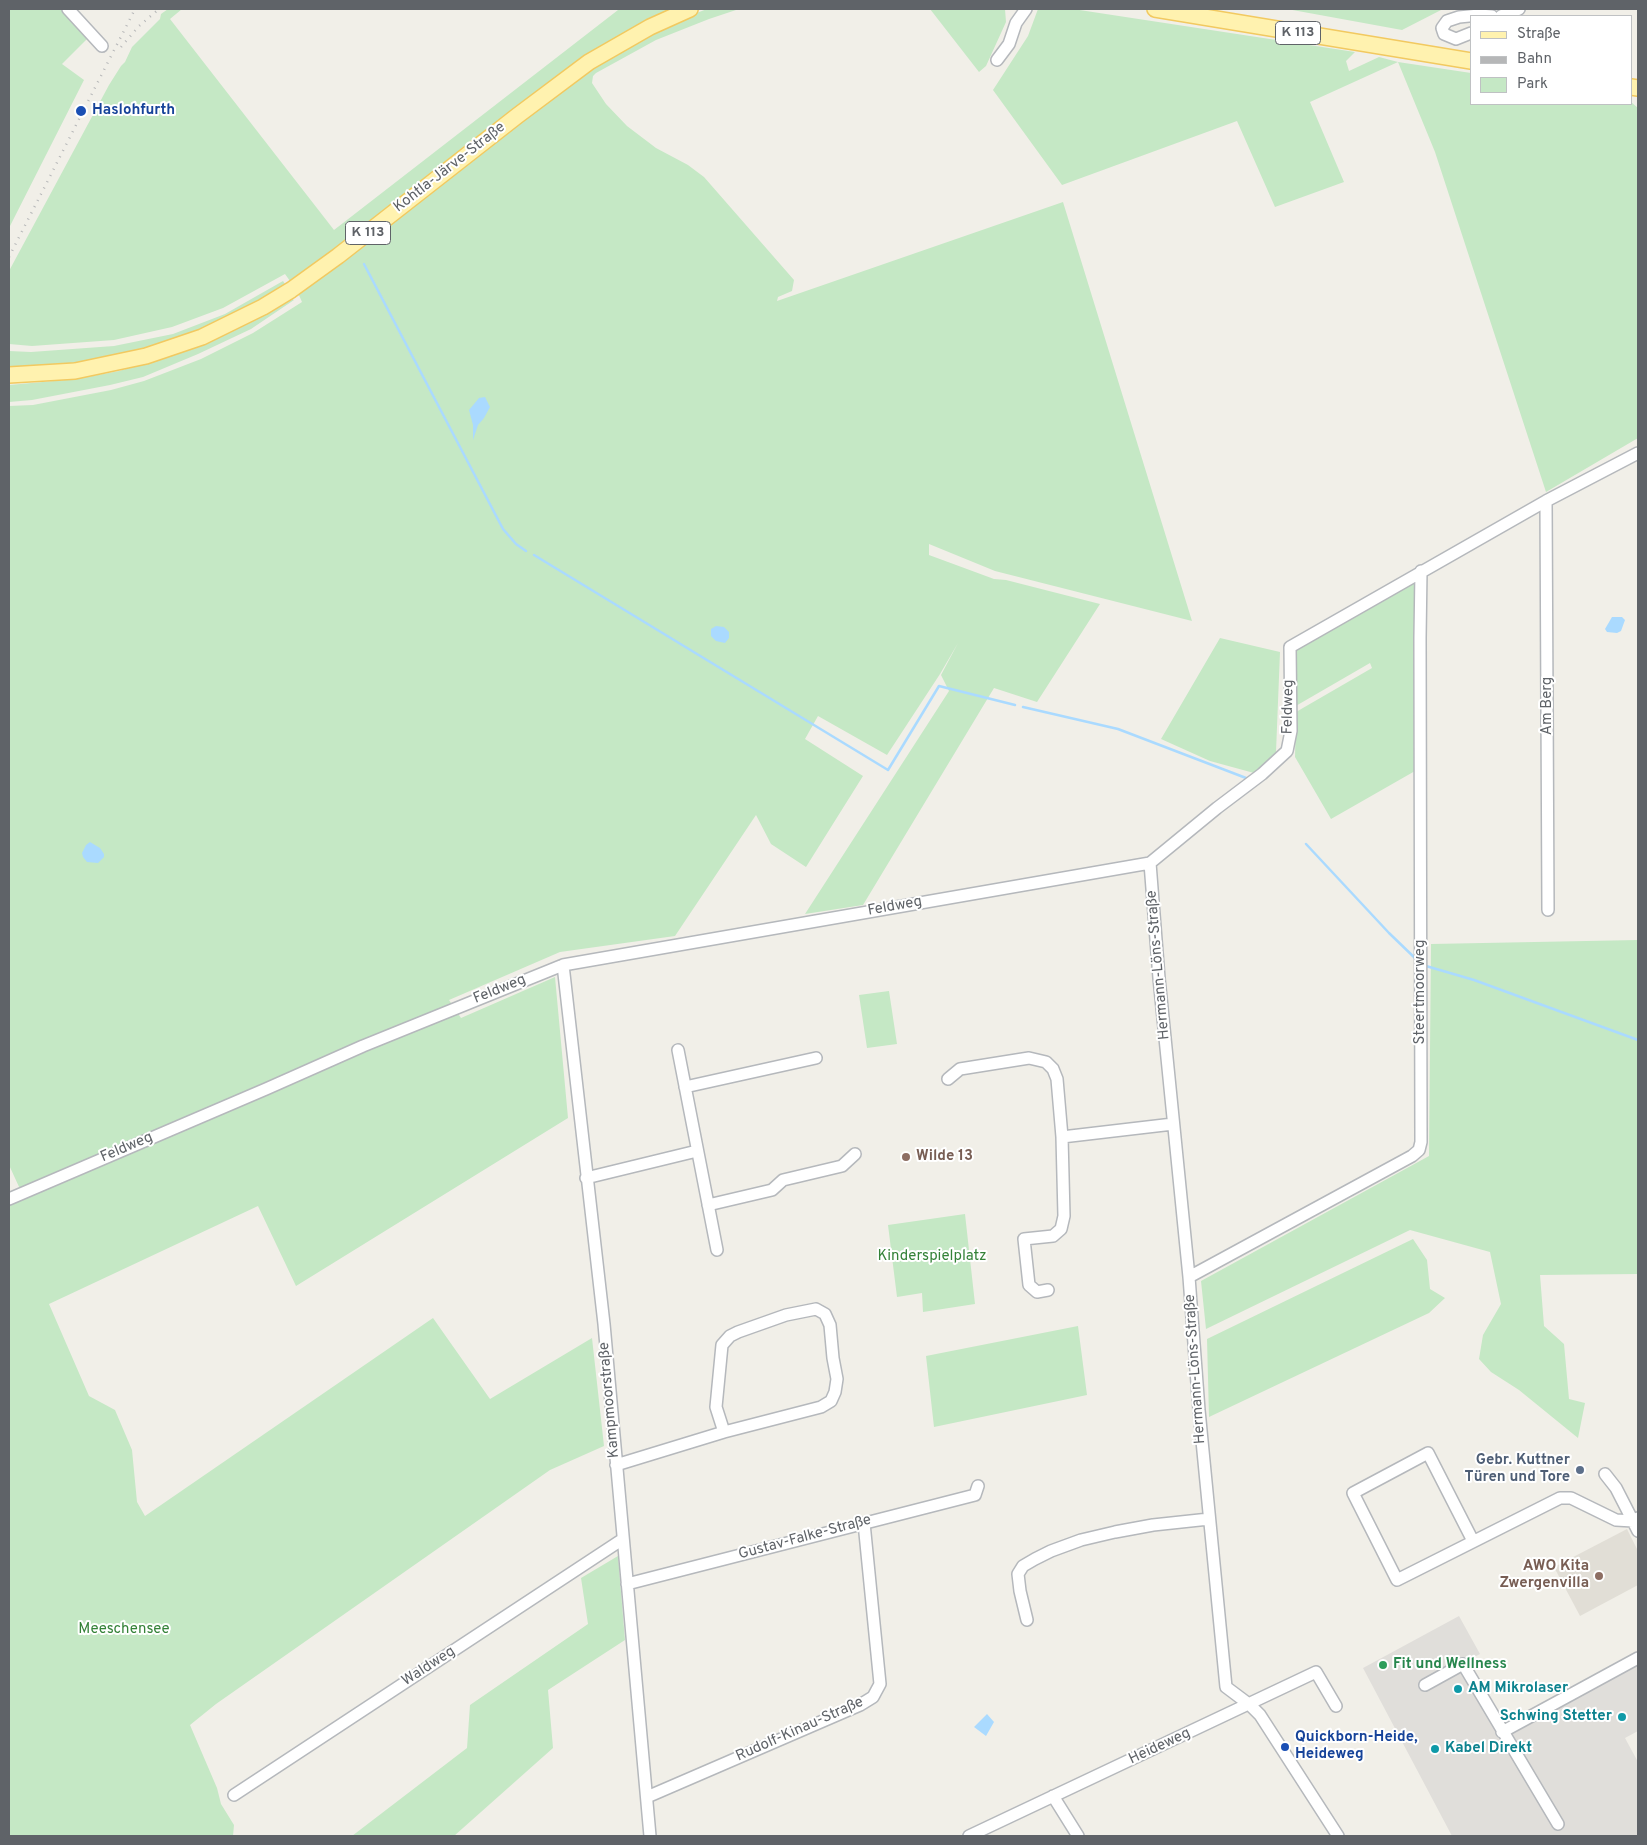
<!DOCTYPE html>
<html>
<head>
<meta charset="utf-8">
<style>
  body { margin:0 }
  #map { position:relative; width:1647px; height:1845px; overflow:hidden; background:#f1efe8; font-family:Overpass,sans-serif }
  canvas { display:block }
  .frame { position:absolute; inset:0; border:10px solid #5f6368; pointer-events:none }
  .legend { position:absolute; left:1470px; top:15px; width:162px; height:90px; box-sizing:border-box; background:#fff; border:1px solid #bfc1c3; margin:0; padding:6px 9px; list-style:none; font-size:15px; color:#5f6368 }
  .legend li { display:flex; align-items:center; gap:10px; height:25px }
  .legend b { width:25px; border:1px solid #bfc1c3 }
</style>
</head>
<body>
<div id="map">
<canvas width="1647" height="1845"></canvas>
<div class="frame"></div>
<ul class="legend">
<li><b style="height:6px;background:#fff2af"></b>Straße</li>
<li><b style="height:6px;background:#b6b7b8"></b>Bahn</li>
<li><b style="height:14px;background:#c5e8c5"></b>Park</li>
</ul>
</div>
<script>
const ctx = document.querySelector('canvas').getContext('2d');
ctx.lineJoin = 'round';
function paint(path, color) {
  ctx.fillStyle = color;
  ctx.fill(path, 'evenodd');
}
function shape(rows) {
  const path = new Path2D();
  for (const r of rows) {
    path.moveTo(r[0], r[1]);
    for (let i = 2; i < r.length; i += 2) path.lineTo(r[i], r[i + 1]);
  }
  return path;
}
function trace(path, color, width, dash) {
  ctx.strokeStyle = color;
  ctx.lineWidth = width;
  ctx.lineCap = dash ? 'butt' : 'round';
  ctx.setLineDash(dash || []);
  ctx.stroke(path);
}
function write(font, color, halo, rows, align = 'center') {
  ctx.font = font + ' Overpass,sans-serif';
  ctx.lineWidth = 4;
  ctx.setLineDash([]);
  ctx.textBaseline = 'middle';
  ctx.strokeStyle = halo;
  ctx.fillStyle = color;
  for (const [text, x, y, turn = 0] of rows) {
    ctx.save();
    ctx.translate(x, y);
    ctx.rotate((+turn || 0) * Math.PI / 180);
    ctx.textAlign = isNaN(turn) ? turn : align;
    if (halo) ctx.strokeText(text, 0, 0);
    ctx.fillText(text, 0, 0);
    ctx.restore();
  }
}
paint(shape([
  [1459,1616,1480,1654,1465,1662,1506,1735,1638,1663,1638,1731,1625,1738,1638,1762,1638,1836,1452,1836,1363,1668]
]), '#e0deda');
paint(shape([
  [1627,1529,1638,1551,1638,1585,1580,1616,1554,1567]
]), '#e1ded6');
paint(shape([
  [9,9,62,9,88,38,62,64,84,80,9,228],
  [168,9,182,9,170,19,334,230,618,10,678,9,669,12,344,245,290,281,285,274,223,308,172,327,114,340,32,346,9,344,9,271,109,85,121,66,125,62,132,47,160,19,161,14],
  [707,9,739,9,709,19,656,40,596,73,593,76,592,83,606,104,627,126,656,148,688,165,704,177,794,280,792,291,778,297,777,301,1063,202,1192,621,995,571,929,544,929,555,994,579,1006,580,1100,604,1037,702,994,688,863,905,805,914,949,691,941,675,958,643,940,674,887,755,818,716,805,739,863,776,806,867,771,844,756,815,675,936,560,952,449,1000,461,1018,555,977,568,1118,296,1286,258,1206,49,1304,89,1396,115,1410,132,1450,137,1502,145,1516,433,1318,490,1399,592,1338,604,1446,550,1470,216,1704,190,1725,217,1788,221,1804,234,1825,233,1836,9,1836,9,1194,20,1189,9,1165,9,406,33,405,111,390,144,381,201,359,253,333,302,302,298,293,596,64,663,26],
  [930,9,1005,9,1006,22,986,66,979,72],
  [1038,9,1073,9,1355,52,1346,61,1349,71,1379,57,1398,62,1471,73,1471,104,1631,104,1631,102,1638,108,1638,438,1546,492,1435,152,1398,62,1310,102,1344,182,1275,207,1237,121,1062,185,993,90,1028,36],
  [1287,9,1443,9,1402,30],
  [283,281,285,284,284,288,260,303,174,342,116,359,9,371,9,351,31,352,114,346,173,334,225,314],
  [289,297,294,300,251,329,198,354,143,377,110,385,32,400,9,402,9,385,76,379,119,371,178,353,236,329],
  [1416,579,1415,771,1331,819,1295,757,1296,712,1372,668,1370,663,1294,707,1293,650],
  [1220,638,1280,652,1276,752,1254,773,1210,761,1161,739],
  [1638,940,1638,1274,1540,1275,1544,1326,1564,1344,1569,1399,1585,1403,1578,1438,1519,1390,1491,1372,1479,1359,1483,1335,1501,1304,1490,1252,1410,1230,1206,1329,1201,1281,1429,1156,1431,944],
  [889,991,897,1044,867,1048,859,995],
  [965,1214,975,1304,923,1312,922,1293,897,1297,888,1225],
  [1413,1239,1427,1260,1430,1289,1445,1298,1429,1313,1209,1417,1207,1339],
  [1078,1326,1087,1395,934,1427,926,1356],
  [618,1556,625,1640,548,1690,553,1748,454,1836,352,1836,467,1748,470,1705,588,1624,581,1578]
]), '#c5e8c5');
paint(shape([
  [485,397,490,407,484,418,478,425,473,440,473,425,469,410,479,398],
  [1612,617,1622,617,1625,620,1621,631,1617,633,1607,632,1605,629],
  [716,626,724,627,729,632,729,638,725,643,716,641,711,636,711,629],
  [90,842,100,848,104,854,104,857,98,863,87,862,83,857,82,853,86,845],
  [987,1714,994,1722,986,1736,974,1727]
]), '#aadaff');
trace(shape([
  [364,264,503,529,516,544,526,551],
  [534,555,888,770,939,686,1015,705],
  [1023,707,1118,729,1246,778],
  [1306,844,1389,933,1417,960],
  [1426,966,1474,980,1638,1040]
]), '#aadaff', 2.5);
const minor = shape([
  [68,9,102,46],
  [1501,16,1519,9],
  [1471,33,1456,39,1444,34,1442,28,1447,21,1459,17,1479,15,1492,16],
  [997,60,1009,44,1016,23,1026,9],
  [1546,501,1548,910],
  [1150,863,1159,978,1189,1277,1199,1410,1226,1687,1250,1705,1260,1715,1338,1836],
  [563,965,604,1324,650,1836],
  [678,1050,717,1250],
  [948,1079,960,1069,1029,1058,1046,1062,1053,1069,1057,1079,1062,1137,1064,1216,1061,1229,1053,1236,1024,1239,1029,1285,1037,1292,1048,1290],
  [685,1087,816,1058],
  [1062,1137,1173,1124],
  [586,1178,697,1151],
  [9,1199,266,1089,363,1046,563,965,1150,863,1217,808,1262,774,1287,751,1291,731,1290,647,1546,501,1638,453],
  [708,1205,772,1190,783,1180,842,1166,855,1154],
  [1189,1277,1412,1156,1419,1150,1421,1142,1420,638,1421,571],
  [616,1465,724,1432,821,1407,831,1401,835,1392,837,1379,833,1358,830,1325,825,1314,816,1309,786,1315,738,1332,730,1336,722,1345,716,1407,724,1432],
  [1605,1474,1616,1488,1638,1531],
  [1473,1541,1428,1453,1353,1493,1397,1580,1560,1498,1571,1498,1616,1520,1633,1521,1638,1518],
  [627,1584,975,1495,978,1486],
  [1027,1620,1020,1591,1018,1574,1023,1566,1035,1559,1051,1551,1081,1540,1115,1532,1153,1525,1209,1519],
  [1425,1685,1463,1664,1558,1824],
  [1502,1732,1638,1658],
  [234,1795,623,1539],
  [1053,1796,1078,1836],
  [647,1797,860,1705,873,1697,880,1684,864,1523],
  [969,1836,1316,1672,1336,1706]
]);
const major = shape([
  [1155,9,1471,61],
  [1631,87,1638,88],
  [9,375,75,371,146,356,202,337,263,307,291,290,338,256,517,116,589,62,650,27,690,9]
]);
trace(minor, '#b5b8bc', 14);
trace(major, '#f2c960', 18);
trace(minor, '#fff', 11);
trace(major, '#fff2af', 15);
trace(shape([
  [121,47,139,26,159,9],
  [9,257,135,9]
]), '#b6b7b8', 2.5, [1, 6]);
for (const [x, y, r, color] of [
  [81,111,6,"#1a4fb4"],
  [906,1157,5,"#8d6e63"],
  [1580,1470,5,"#5c6f8a"],
  [1599,1576,5,"#8d6e63"],
  [1383,1665,5,"#2e9e5b"],
  [1458,1689,5,"#0f9aa8"],
  [1622,1717,5,"#0f9aa8"],
  [1285,1747,5,"#1a4fb4"],
  [1435,1749,5,"#0f9aa8"]
]) {
  const dot = new Path2D();
  dot.arc(x, y, r, 0, 2 * Math.PI);
  ctx.fillStyle = color;
  ctx.fill(dot);
  trace(dot, '#fff', 2);
}
for (const [x, y, w] of [
  [1298,33,45],
  [368,233,45]
]) {
  const box = new Path2D();
  box.roundRect(x - w / 2, y - 11.5, w, 23, 4);
  ctx.fillStyle = '#fff';
  ctx.fill(box);
  trace(box, '#5f6368', 1);
}
write('bold 14px', '#5f6368', null, [
  ["K 113",1298,33],
  ["K 113",368,233]
]);
write('bold 15px', '#164399', '#fff', [
  ["Haslohfurth",92,111],
  ["Quickborn-Heide,",1295,1738],
  ["Heideweg",1295,1755]
], 'left');
write('15px', '#5f6368', '#fff', [
  ["Kohtla-Järve-Straße",450,168,-38],
  ["Am Berg",1548,706,-90],
  ["Feldweg",1289,707,-89],
  ["Feldweg",895,907,-10],
  ["Hermann-Löns-Straße",1159,965,-95],
  ["Feldweg",500,990,-22],
  ["Steertmoorweg",1421,992,-90],
  ["Feldweg",127,1148,-23],
  ["Hermann-Löns-Straße",1196,1369,-94],
  ["Kampmoorstraße",610,1400,-95],
  ["Gustav-Falke-Straße",805,1538,-15],
  ["Waldweg",429,1667,-33],
  ["Rudolf-Kinau-Straße",800,1730,-24],
  ["Heideweg",1160,1747,-25]
]);
write('bold 15px', '#785e54', '#fff', [
  ["Wilde 13",916,1157],
  ["AWO Kita",1589,1567,"right"],
  ["Zwergenvilla",1589,1584,"right"]
], 'left');
write('15px', '#348238', '#fff', [
  ["Kinderspielplatz",932,1257],
  ["Meeschensee",124,1630]
]);
write('bold 15px', '#4e5e75', '#fff', [
  ["Gebr. Kuttner",1570,1461],
  ["Türen und Tore",1570,1478]
], 'right');
write('bold 15px', '#27864d', '#fff', [
  ["Fit und Wellness",1393,1665]
], 'left');
write('bold 15px', '#0d838f', '#fff', [
  ["AM Mikrolaser",1468,1689],
  ["Schwing Stetter",1612,1717,"right"],
  ["Kabel Direkt",1445,1749]
], 'left');
</script>
</body>
</html>
